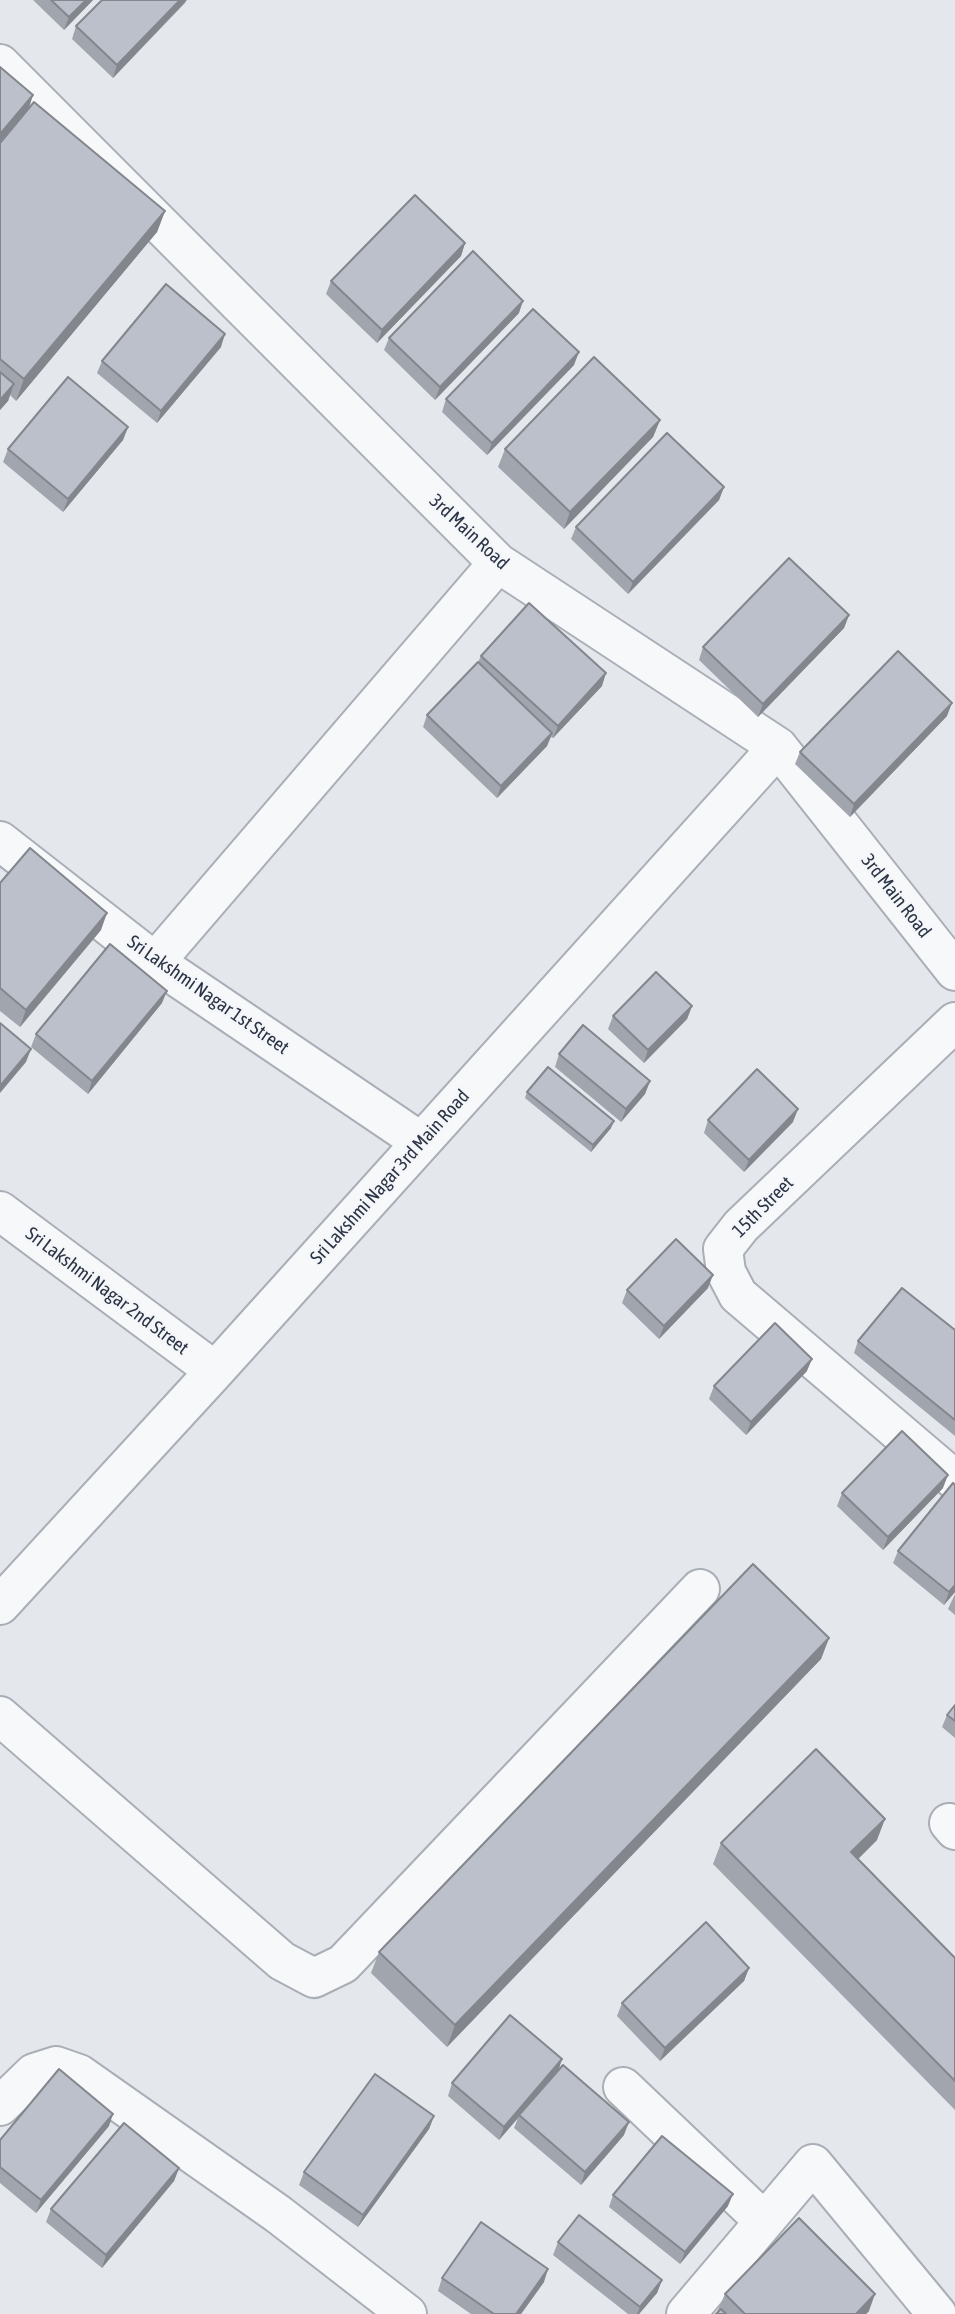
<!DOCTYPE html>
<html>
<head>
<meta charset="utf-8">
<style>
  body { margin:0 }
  canvas { display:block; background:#e4e7ec }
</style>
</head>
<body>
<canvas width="955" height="2314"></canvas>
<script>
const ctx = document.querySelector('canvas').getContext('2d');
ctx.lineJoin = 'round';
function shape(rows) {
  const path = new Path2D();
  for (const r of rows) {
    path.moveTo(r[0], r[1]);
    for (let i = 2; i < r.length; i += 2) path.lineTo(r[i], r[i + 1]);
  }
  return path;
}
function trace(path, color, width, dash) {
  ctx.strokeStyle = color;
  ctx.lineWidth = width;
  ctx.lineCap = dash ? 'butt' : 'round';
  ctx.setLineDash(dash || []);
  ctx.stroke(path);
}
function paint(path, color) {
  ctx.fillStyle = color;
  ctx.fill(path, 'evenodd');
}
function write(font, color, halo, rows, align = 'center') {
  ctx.font = font + ' "Asap Condensed",sans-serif';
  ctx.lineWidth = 5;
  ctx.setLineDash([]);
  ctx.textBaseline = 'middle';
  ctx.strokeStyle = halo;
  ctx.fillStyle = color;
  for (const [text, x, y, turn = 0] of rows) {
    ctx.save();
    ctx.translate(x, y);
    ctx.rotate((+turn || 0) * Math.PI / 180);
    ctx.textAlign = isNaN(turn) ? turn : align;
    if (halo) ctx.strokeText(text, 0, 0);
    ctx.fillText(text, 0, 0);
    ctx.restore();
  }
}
const minor = shape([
  [0,64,498,563,778,747,955,971],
  [0,841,155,962,421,1142],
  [155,962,498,563],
  [955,1022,741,1226,723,1249,726,1272,738,1295,955,1480],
  [0,1211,215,1371],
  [0,1605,215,1371,778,747],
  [0,1716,282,1961,314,1978,343,1964,700,1589],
  [949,1823,955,1830],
  [623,2087,764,2221],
  [0,2106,34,2073,56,2066,79,2074,278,2214,407,2314],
  [686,2314,813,2164,937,2314]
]);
trace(minor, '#a9aeb7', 42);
trace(minor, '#f7f8fa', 38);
paint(shape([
  [33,0,93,0,64,30],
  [186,2,113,78,72,39,76,26],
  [0,143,165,211,157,232,16,401,10,395,8,401,0,410],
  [465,243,461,256,377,343,326,294,331,281],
  [519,313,435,400,384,350,389,338],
  [221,347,157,423,97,373,102,361],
  [574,365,487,455,442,412,446,399],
  [660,420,653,437,564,529,498,467,505,449],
  [128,427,123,440,63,512,3,462,8,449],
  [724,487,719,500,628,594,571,539,576,527],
  [849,615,844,628,758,717,699,660,703,647],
  [481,656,602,686,553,738,551,737,547,746,497,798,423,727,427,715,478,662],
  [947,716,850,817,795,764,800,752],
  [0,883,101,930,20,1027,0,1011],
  [162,1003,88,1094,31,1047,36,1034],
  [692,1006,687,1019,644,1063,608,1029,613,1016],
  [559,1054,650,1081,645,1094,621,1122,555,1067],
  [527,1092,611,1128,591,1152,525,1098],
  [708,1120,793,1122,744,1172,704,1133],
  [708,1288,659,1339,622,1303,627,1290],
  [955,1330,955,1436,854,1353,858,1341],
  [807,1371,746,1435,709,1399,714,1386],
  [943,1488,883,1550,837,1506,842,1493],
  [898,1551,955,1592,944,1605,893,1563],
  [955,1594,955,1615,948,1609],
  [829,1638,821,1659,447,2047,371,1973,379,1952],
  [955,1705,955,1738,942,1727,947,1715],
  [877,1840,858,1859,955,1958,955,2110,713,1864,721,1843],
  [749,1968,744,1981,660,2061,617,2016,622,2003],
  [562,2059,558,2070,624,2135,581,2185,514,2128,518,2118,499,2140,448,2096,452,2083],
  [434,2116,429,2129,358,2227,299,2185,304,2172],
  [109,2126,36,2213,0,2183,0,2140],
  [179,2168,174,2181,102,2268,46,2222,51,2209],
  [613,2195,728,2206,680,2264,609,2207],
  [558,2242,662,2280,657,2293,639,2314,628,2314,553,2255],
  [442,2278,544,2282,521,2314,471,2314,438,2291],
  [725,2294,869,2311,866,2314,716,2314]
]), '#a1a5ae');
paint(shape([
  [86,0,93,0,64,30,69,17],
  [180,0,187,0,113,78,117,65],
  [33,95,29,108,0,142,0,134],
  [165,211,157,232,16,401,24,379],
  [465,243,461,256,377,343,382,330],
  [523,301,519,313,435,400,440,387],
  [225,334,221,347,157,423,161,411],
  [579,352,574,365,487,455,492,443],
  [14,384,8,401,0,410,0,400],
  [660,420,653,437,564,529,570,512],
  [128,427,123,440,63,512,68,499],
  [724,487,719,500,628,594,633,582],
  [849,615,844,628,758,717,763,704],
  [606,673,602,686,553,738,558,726],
  [952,703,947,716,850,817,854,804],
  [552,733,547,746,497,798,501,786],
  [107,913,101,930,20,1027,26,1010],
  [167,991,162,1003,88,1094,92,1081],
  [692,1006,687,1019,644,1063,648,1050],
  [31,1049,26,1062,0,1093,0,1086],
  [650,1081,645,1094,621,1122,626,1109],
  [798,1109,793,1122,744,1172,749,1160],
  [614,1121,611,1128,591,1152,593,1145],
  [713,1275,708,1288,659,1339,664,1326],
  [812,1359,807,1371,746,1435,751,1422],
  [948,1475,943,1488,883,1550,888,1537],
  [955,1585,955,1592,944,1605,949,1592],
  [829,1638,821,1659,447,2047,455,2025],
  [885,1819,877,1840,844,1873,851,1852],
  [749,1968,744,1981,660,2061,665,2048],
  [562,2059,558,2072,519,2115,518,2118,499,2140,504,2127],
  [113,2114,109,2126,36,2213,41,2200],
  [434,2116,429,2129,358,2227,363,2215],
  [629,2122,624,2135,581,2185,585,2172],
  [179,2168,174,2181,102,2268,106,2255],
  [733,2194,728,2206,680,2264,685,2252],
  [548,2269,544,2282,521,2314,516,2314],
  [662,2280,657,2293,639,2314,637,2314,640,2307],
  [875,2294,869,2311,866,2314,856,2314]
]), '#83868d');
const building = shape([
  [51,0,86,0,69,17,51,0],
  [102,0,180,0,117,65,76,26,102,0],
  [0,67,33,95,0,134,0,67],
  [34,102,165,211,24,379,0,359,0,143,34,102],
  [415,195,465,243,382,330,331,281,415,195],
  [473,251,523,301,440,387,389,338,473,251],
  [166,284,225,334,161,411,102,361,166,284],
  [533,309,579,352,492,443,446,399,533,309],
  [594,357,660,420,570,512,505,449,594,357],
  [0,372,14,384,0,400,0,372],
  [68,377,128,427,68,499,8,449,68,377],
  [667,433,724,487,633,582,576,527,667,433],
  [789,558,849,615,763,704,703,647,789,558],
  [529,603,606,673,558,726,481,656,529,603],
  [898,651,952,703,854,804,800,752,898,651],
  [478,662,552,733,501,786,427,715,478,662],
  [30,848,107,913,26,1010,0,988,0,883,30,848],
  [110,944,167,991,92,1081,36,1034,110,944],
  [656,972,692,1006,648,1050,613,1016,656,972],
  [0,1023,31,1049,0,1086,0,1023],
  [583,1025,650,1081,626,1109,559,1054,583,1025],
  [548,1067,614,1121,593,1145,527,1092,548,1067],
  [757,1069,798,1109,749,1160,708,1120,757,1069],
  [676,1239,713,1275,664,1326,627,1290,676,1239],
  [902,1288,955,1330,955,1420,858,1341,902,1288],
  [775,1323,812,1359,751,1422,714,1386,775,1323],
  [902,1431,948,1475,888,1537,842,1493,902,1431],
  [953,1483,955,1485,955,1585,949,1592,898,1551,953,1483],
  [753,1564,829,1638,455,2025,379,1952,753,1564],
  [955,1705,955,1721,947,1715,955,1705],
  [816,1749,885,1819,851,1852,955,1958,955,2081,721,1843,816,1749],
  [706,1922,749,1968,665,2048,622,2003,706,1922],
  [510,2015,562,2059,504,2127,452,2083,510,2015],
  [563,2065,629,2122,585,2172,519,2115,563,2065],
  [59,2069,113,2114,41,2200,0,2167,0,2140,59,2069],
  [375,2074,434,2116,363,2215,304,2172,375,2074],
  [124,2123,179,2168,106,2255,51,2209,124,2123],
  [662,2136,733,2194,685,2252,613,2195,662,2136],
  [579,2215,662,2280,640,2307,558,2242,579,2215],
  [799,2218,875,2294,856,2314,745,2314,725,2294,799,2218],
  [481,2222,548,2269,516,2314,494,2314,442,2278,481,2222],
  [721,2309,726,2314,716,2314,721,2309]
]);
paint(building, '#bbc0ca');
trace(building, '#83868d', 2);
write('19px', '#2b3445', '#f4f6f9', [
  ["3rd Main Road",469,532,43],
  ["3rd Main Road",896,896,52],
  ["Sri Lakshmi Nagar 1st Street",208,995,35],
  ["Sri Lakshmi Nagar 3rd Main Road",390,1177,-48],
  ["15th Street",763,1207,-45],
  ["Sri Lakshmi Nagar 2nd Street",107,1291,37]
]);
</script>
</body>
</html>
